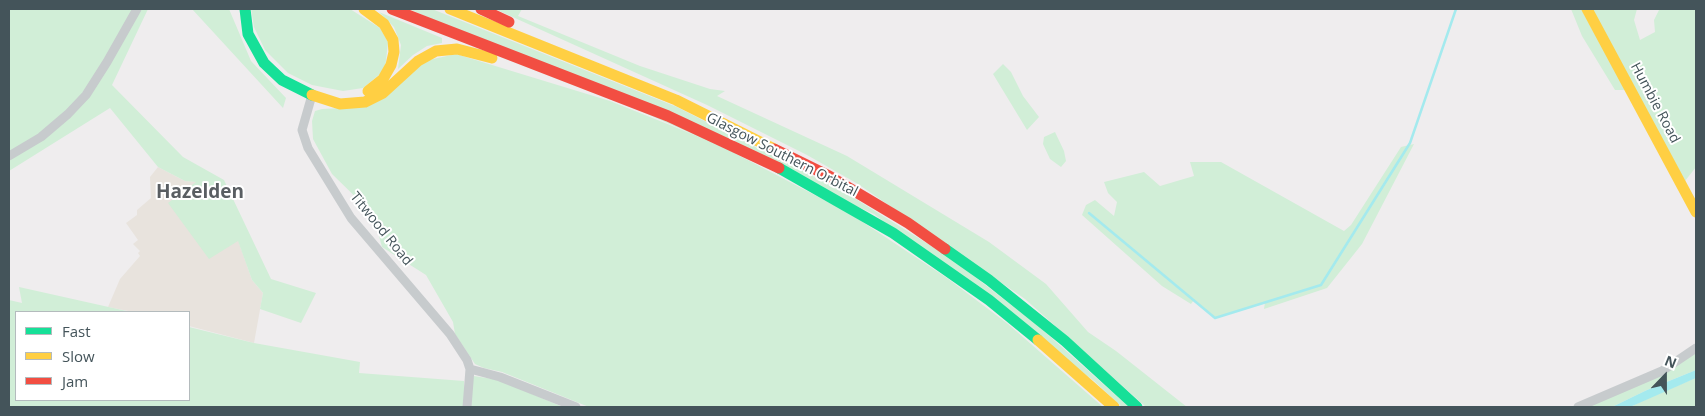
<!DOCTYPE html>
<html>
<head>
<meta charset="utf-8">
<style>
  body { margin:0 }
  #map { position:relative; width:1705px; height:416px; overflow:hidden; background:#efedee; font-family:"Open Sans",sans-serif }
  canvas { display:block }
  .frame { position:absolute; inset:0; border:10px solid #44545a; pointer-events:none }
  .legend { position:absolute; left:15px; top:311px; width:175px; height:90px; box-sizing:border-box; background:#fff; border:1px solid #b4bbbd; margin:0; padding:6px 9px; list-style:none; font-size:15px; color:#44545a }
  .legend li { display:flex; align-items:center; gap:10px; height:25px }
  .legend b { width:25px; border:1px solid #b4bbbd }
  .north { position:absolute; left:1640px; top:351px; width:50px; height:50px; -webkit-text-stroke:4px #fff; paint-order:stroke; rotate:22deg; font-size:14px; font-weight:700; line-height:20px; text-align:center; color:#44545a }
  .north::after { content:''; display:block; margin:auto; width:18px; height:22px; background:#44545a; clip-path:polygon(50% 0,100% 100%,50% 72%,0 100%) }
</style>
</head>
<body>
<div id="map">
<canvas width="1705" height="416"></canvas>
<div class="frame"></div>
<ul class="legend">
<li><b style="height:6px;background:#16e098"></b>Fast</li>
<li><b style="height:6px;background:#ffcf43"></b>Slow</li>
<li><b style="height:6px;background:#f24e42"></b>Jam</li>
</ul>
<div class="north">N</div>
</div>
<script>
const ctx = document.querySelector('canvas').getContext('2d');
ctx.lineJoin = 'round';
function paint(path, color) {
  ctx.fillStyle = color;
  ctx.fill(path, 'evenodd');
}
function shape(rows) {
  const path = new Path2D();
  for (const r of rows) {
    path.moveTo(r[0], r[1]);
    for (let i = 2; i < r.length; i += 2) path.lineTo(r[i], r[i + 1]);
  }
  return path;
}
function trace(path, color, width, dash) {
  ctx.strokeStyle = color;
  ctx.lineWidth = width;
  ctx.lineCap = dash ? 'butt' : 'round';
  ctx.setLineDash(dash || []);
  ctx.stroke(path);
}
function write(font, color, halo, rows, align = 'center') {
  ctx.font = font + ' "Open Sans",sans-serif';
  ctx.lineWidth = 4;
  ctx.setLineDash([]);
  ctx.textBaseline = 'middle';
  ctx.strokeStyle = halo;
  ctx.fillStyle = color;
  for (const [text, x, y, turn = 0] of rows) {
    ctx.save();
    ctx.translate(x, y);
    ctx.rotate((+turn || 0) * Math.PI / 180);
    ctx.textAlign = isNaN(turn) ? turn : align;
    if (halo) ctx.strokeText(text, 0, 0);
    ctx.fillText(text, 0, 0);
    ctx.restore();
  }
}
paint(shape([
  [158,167,185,181,197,182,238,240,252,280,263,293,254,343,189,326,189,312,133,312,108,307,120,279,140,256,138,253,140,251,133,244,138,240,126,223,137,215,137,210,151,198,150,177]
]), '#e8e3dd');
paint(shape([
  [9,9,148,9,112,85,183,157,224,180,271,279,316,293,301,323,260,309,263,293,252,280,238,241,209,259,168,203,196,182,185,181,158,167,110,108,9,171],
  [192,9,229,9,251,61,286,98,283,108],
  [251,9,350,9,380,28,388,42,385,70,363,88,343,91,312,85,288,73,265,50,254,27],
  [409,9,432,9,677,107,846,193,949,257,1036,324,1129,407,1122,407,1094,381,874,214],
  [495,9,522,9,518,16,640,66,710,89,725,91,717,96,847,156,989,242,1046,284,1088,332,1116,351,1187,407,1146,407,1025,299,858,184,807,155,707,105],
  [1571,9,1581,9,1626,90,1615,90,1582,36],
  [1591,9,1637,9,1634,20,1640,40,1655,32,1654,20,1659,10,1696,9,1696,167,1685,181],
  [379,12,442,38,442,43,427,46,413,55,398,69,401,45,394,27],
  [456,54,610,101,665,123,721,146,849,213,947,278,1008,324,1103,407,589,407,502,372,484,368,475,364,455,334,453,322,426,275,382,247,373,214,332,174,313,139,312,121,315,111,322,109,360,107,424,61],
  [1003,64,1011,72,1023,96,1039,117,1027,130,993,74],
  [1055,132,1064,151,1066,161,1061,167,1050,159,1043,144,1044,137],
  [1414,144,1362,244,1327,288,1264,309,1265,302,1215,318,1194,300,1191,304,1162,286,1082,215,1086,205,1095,200,1114,216,1117,202,1108,193,1104,182,1144,172,1160,186,1194,176,1190,162,1221,162,1344,231,1351,225,1401,147],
  [19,287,131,312,16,312,16,400,189,400,189,327,254,343,360,362,359,373,464,381,464,407,9,407,9,300,22,303],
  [1696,352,1696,370,1647,390,1612,407,1587,407,1675,367],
  [474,376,499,380,563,407,471,407,472,380],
  [1696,378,1696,407,1630,407,1659,393]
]), '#d1eed7');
paint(shape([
  [1696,370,1696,378,1630,407,1612,407,1647,390]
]), '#a4eaee');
trace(shape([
  [1089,213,1215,318,1321,285,1410,143,1456,9]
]), '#a4eaee', 2.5);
trace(shape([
  [312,95,302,130,308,148,351,218,450,334,467,360,470,369,467,407],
  [9,156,41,137,68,114,86,95,107,62,137,9],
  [470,369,500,377,576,407],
  [1578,407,1662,371,1696,348]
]), '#c7cbcd', 9);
trace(shape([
  [245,9,248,34,264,63,282,80,312,95],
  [779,168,893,233,989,300,1038,340],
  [945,249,989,280,1065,341,1137,407]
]), '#16e098', 11);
trace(shape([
  [364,9,384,24,393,40,394,52,391,65,383,79,368,91],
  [450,9,676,100,774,149],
  [1587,9,1696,212],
  [312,95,340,104,365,102,383,93,418,61,436,51,457,49,492,58],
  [1038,340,1114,407]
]), '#ffcf43', 11);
trace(shape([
  [392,9,668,116,779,168],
  [481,9,509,22],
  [774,149,829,176,908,223,945,249]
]), '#f24e42', 11);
write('14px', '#44545a', '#fff', [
  ["Humbie Road",1655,103,62],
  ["Glasgow Southern Orbital",782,155,27],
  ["Titwood Road",381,229,51]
]);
write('bold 19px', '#595e62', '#fff', [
  ["Hazelden",200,193]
]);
</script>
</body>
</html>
